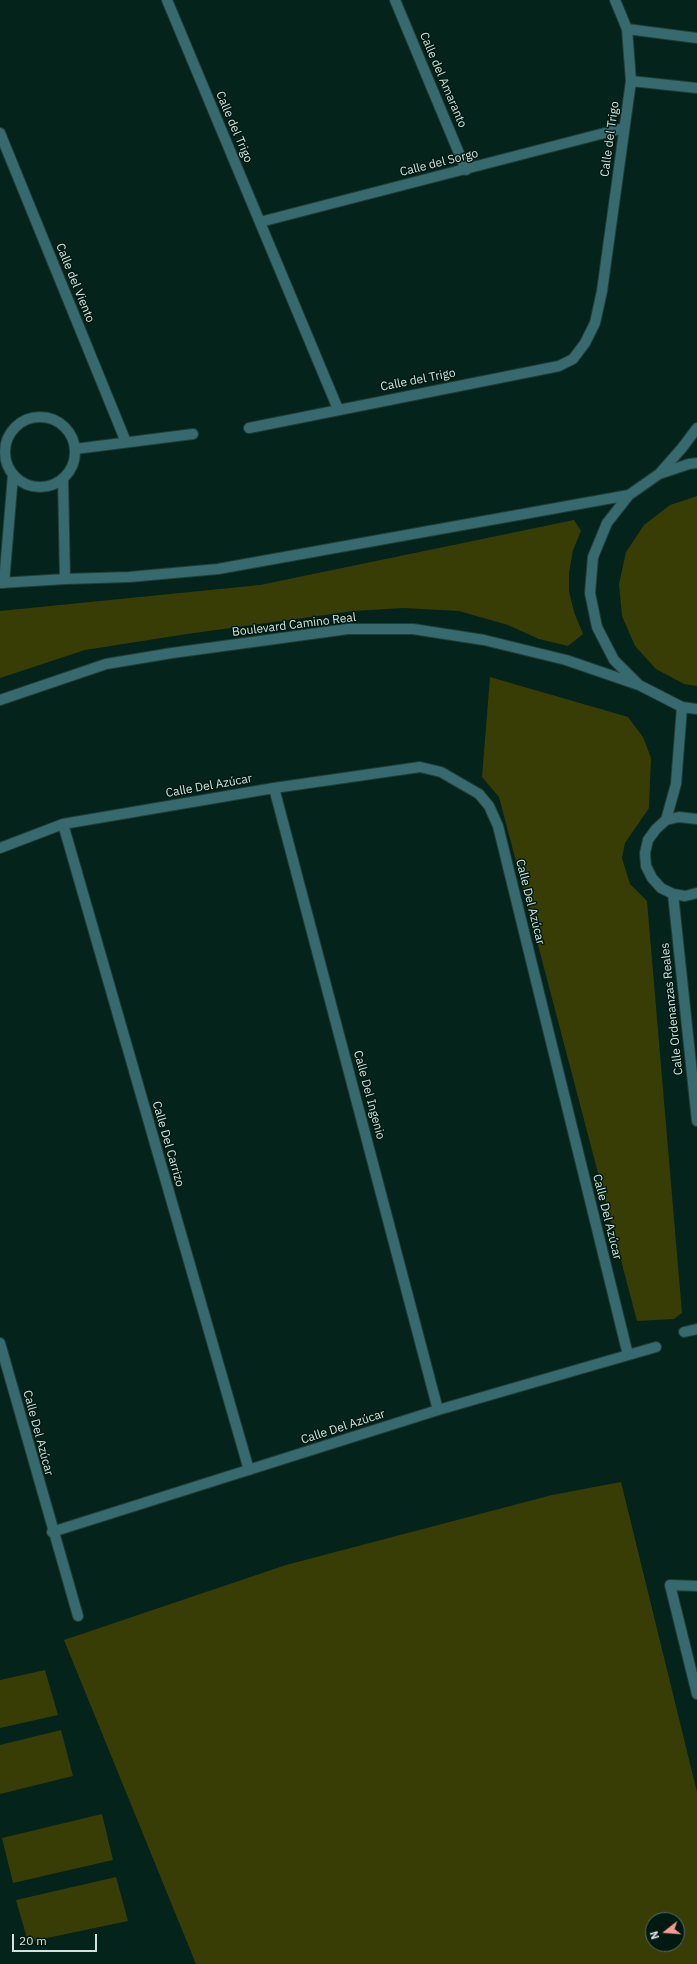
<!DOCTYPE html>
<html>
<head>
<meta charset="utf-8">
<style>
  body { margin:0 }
  #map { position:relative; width:697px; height:1964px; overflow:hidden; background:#04231b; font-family:"IBM Plex Sans",sans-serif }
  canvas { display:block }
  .north { position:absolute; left:645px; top:1912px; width:40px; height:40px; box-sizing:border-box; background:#001a12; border:1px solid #546a63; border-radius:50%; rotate:253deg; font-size:11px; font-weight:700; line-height:16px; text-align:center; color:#d2e3dd }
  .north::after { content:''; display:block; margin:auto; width:14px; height:18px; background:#f59c92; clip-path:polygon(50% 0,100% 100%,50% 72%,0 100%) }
  .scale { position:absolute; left:12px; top:1934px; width:85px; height:18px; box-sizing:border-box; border:2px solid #d2e3dd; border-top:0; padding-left:5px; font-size:12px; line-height:14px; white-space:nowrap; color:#d2e3dd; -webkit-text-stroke:3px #001a12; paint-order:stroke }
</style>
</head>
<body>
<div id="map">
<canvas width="697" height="1964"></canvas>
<div class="north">N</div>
<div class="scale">20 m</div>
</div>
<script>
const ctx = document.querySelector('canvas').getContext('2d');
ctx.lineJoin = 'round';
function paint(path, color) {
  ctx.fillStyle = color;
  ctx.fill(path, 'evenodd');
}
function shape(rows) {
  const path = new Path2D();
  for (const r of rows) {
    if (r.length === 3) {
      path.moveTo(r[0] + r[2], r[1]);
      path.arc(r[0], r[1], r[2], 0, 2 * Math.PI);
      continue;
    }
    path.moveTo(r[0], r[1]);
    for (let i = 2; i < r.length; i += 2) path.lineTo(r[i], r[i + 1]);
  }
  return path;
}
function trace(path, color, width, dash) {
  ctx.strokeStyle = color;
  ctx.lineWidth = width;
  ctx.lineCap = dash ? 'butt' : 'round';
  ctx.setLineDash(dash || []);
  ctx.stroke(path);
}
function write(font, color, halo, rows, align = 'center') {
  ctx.font = font + ' "IBM Plex Sans",sans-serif';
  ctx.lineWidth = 3;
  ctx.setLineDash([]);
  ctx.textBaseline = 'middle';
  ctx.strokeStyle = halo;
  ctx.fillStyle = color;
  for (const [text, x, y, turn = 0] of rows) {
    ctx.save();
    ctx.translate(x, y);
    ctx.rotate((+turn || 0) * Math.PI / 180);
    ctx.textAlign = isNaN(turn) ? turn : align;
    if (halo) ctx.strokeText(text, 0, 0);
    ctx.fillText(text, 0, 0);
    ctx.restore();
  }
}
paint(shape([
  [697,496,697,686,684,684,656,669,635,646,622,616,619,584,626,552,644,525,670,505],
  [574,520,581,531,573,550,569,573,569,591,574,612,583,634,568,646,539,639,508,625,459,611,403,608,354,611,187,634,85,650,0,678,0,611,260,585],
  [490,677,628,717,643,737,651,758,649,808,625,843,622,858,630,884,647,901,682,1313,674,1319,637,1321,499,797,482,777],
  [621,1482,697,1792,697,1964,196,1964,64,1640,286,1565,552,1495],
  [653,1920,677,1920,677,1944,653,1944],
  [45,1670,58,1715,0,1728,0,1680],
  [61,1730,73,1776,0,1794,0,1745],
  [102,1814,113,1860,13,1883,2,1838],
  [116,1877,128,1921,28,1942,16,1900]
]), '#383d05');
const minor = shape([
  [167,0,338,409],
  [395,0,466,170],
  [627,29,697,38],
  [631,81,697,88],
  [0,133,126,442],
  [260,222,624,128],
  [40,452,35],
  [249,428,559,366,573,359,585,343,595,323,602,291,631,81,627,29,615,0],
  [75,449,193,434],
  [697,463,689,464,659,474,629,495,607,523,593,557,590,593,597,627,614,660,639,685,682,707,697,709],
  [660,473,682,448,697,428],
  [63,479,65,579],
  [0,583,65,579,129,577,218,569,629,495],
  [4,583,13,475],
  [0,700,106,664,172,653,348,629,413,629,484,640,566,660,639,685],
  [274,788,438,1410],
  [697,819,679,817,666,820,656,829,648,840,645,853,646,866,652,878,661,888,673,894,685,896,697,893],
  [666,820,676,784,682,707],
  [63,824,249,1470],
  [0,848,63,824,274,788,420,767,441,772,479,794,489,806,498,826,628,1355],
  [673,894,697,1121],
  [684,1332,697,1329],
  [0,1343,78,1616],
  [52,1532,438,1410,656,1347],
  [697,1586,670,1585,697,1694]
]);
trace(minor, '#213e36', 12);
trace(minor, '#376a6e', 10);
write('12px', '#d2e3dd', '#001a12', [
  ["Calle del Amaranto",443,80,67],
  ["Calle del Trigo",234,127,67],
  ["Calle del Trigo",610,139,-82],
  ["Calle del Sorgo",439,163,-14],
  ["Calle del Viento",75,283,68],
  ["Calle del Trigo",418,380,-11],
  ["Boulevard Camino Real",294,625,-7],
  ["Calle Del Azúcar",209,786,-10],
  ["Calle Del Azúcar",530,902,76],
  ["Calle Ordenanzas Reales",672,1009,-96],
  ["Calle Del Ingenio",369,1095,75],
  ["Calle Del Carrizo",168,1144,74],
  ["Calle Del Azúcar",607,1217,76],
  ["Calle Del Azúcar",343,1427,-18],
  ["Calle Del Azúcar",38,1433,75]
]);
</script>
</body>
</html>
